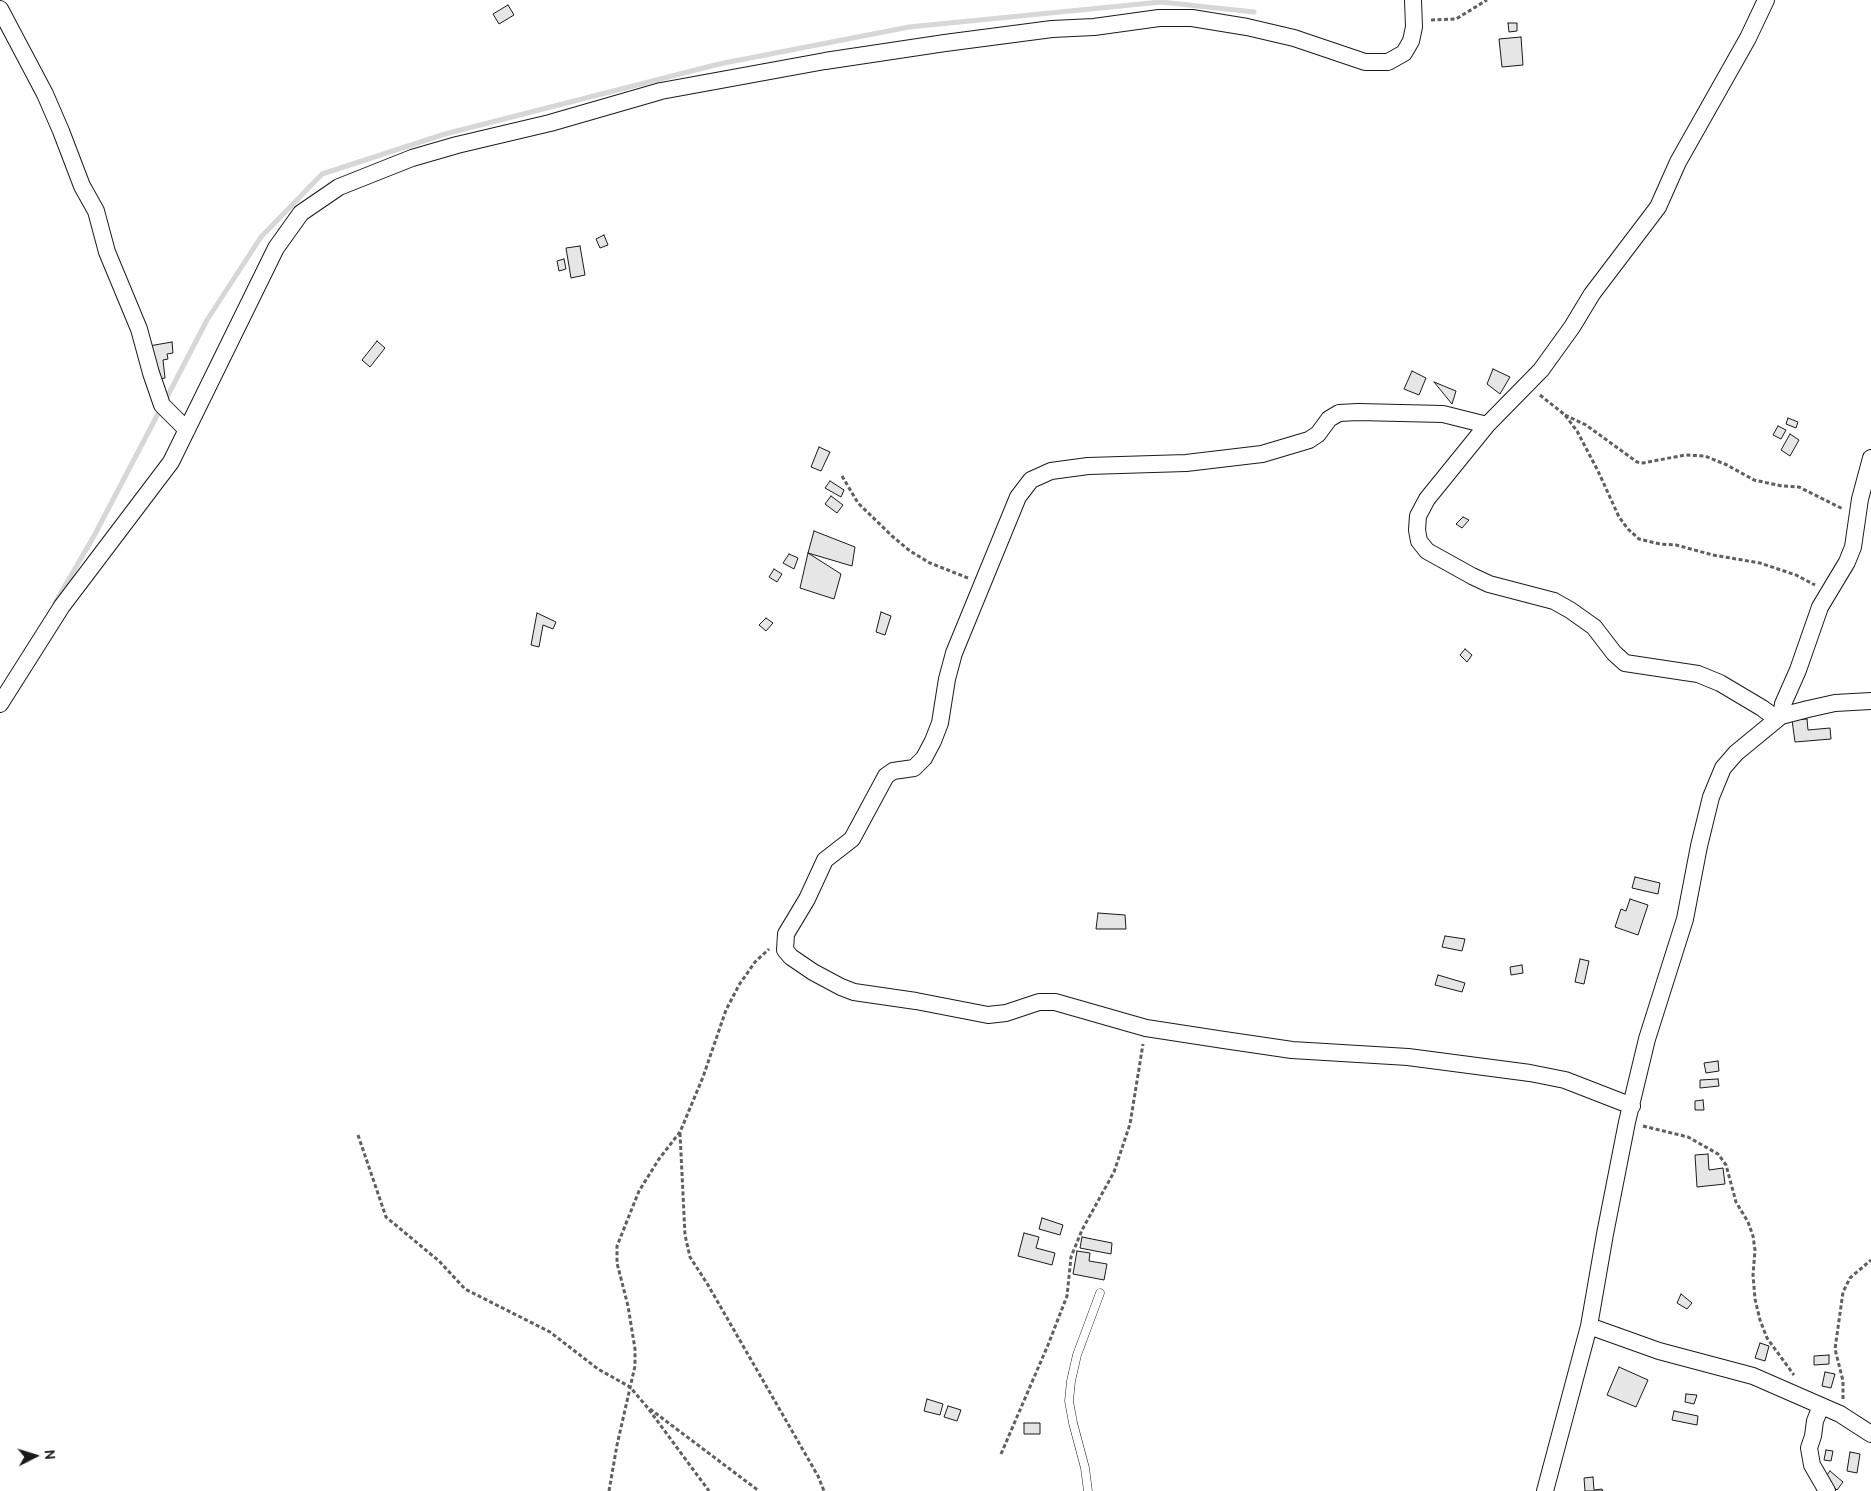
<!DOCTYPE html>
<html>
<head>
<meta charset="utf-8">
<style>
  body { margin:0 }
  #map { position:relative; width:1871px; height:1491px; overflow:hidden; background:#fff; font-family:Cabin,sans-serif }
  canvas { display:block }
  .north { position:absolute; left:10px; top:1431px; width:50px; height:50px; -webkit-text-stroke:4px #fff; paint-order:stroke; rotate:85deg; font-size:14px; font-weight:700; line-height:20px; text-align:center; color:#1a1a1a }
  .north::after { content:''; display:block; margin:auto; width:18px; height:22px; background:#1a1a1a; clip-path:polygon(50% 0,100% 100%,50% 72%,0 100%) }
</style>
</head>
<body>
<div id="map">
<canvas width="1871" height="1491"></canvas>
<div class="north">N</div>
</div>
<script>
const ctx = document.querySelector('canvas').getContext('2d');
ctx.lineJoin = 'round';
function shape(rows) {
  const path = new Path2D();
  for (const r of rows) {
    path.moveTo(r[0], r[1]);
    for (let i = 2; i < r.length; i += 2) path.lineTo(r[i], r[i + 1]);
  }
  return path;
}
function trace(path, color, width, dash) {
  ctx.strokeStyle = color;
  ctx.lineWidth = width;
  ctx.lineCap = dash ? 'butt' : 'round';
  ctx.setLineDash(dash || []);
  ctx.stroke(path);
}
function paint(path, color) {
  ctx.fillStyle = color;
  ctx.fill(path, 'evenodd');
}
trace(shape([
  [165,401,207,320,261,237,322,174,445,134,719,64,909,27,1161,2,1254,12],
  [55,603,94,536,161,408]
]), '#d7d7d7', 5);
const building = shape([
  [508,5,514,15,499,24,493,14,508,5],
  [1508,23,1517,23,1517,31,1509,32,1508,23],
  [1521,37,1523,65,1502,67,1499,39,1521,37],
  [604,235,608,245,600,248,596,239,604,235],
  [580,246,585,275,571,278,566,248,580,246],
  [564,259,566,269,559,271,557,261,564,259],
  [377,341,385,348,370,367,362,360,377,341],
  [172,342,173,353,167,354,168,359,163,360,165,378,153,380,149,346,172,342],
  [1493,369,1510,377,1500,394,1487,384,1493,369],
  [1412,371,1426,378,1419,395,1404,389,1412,371],
  [1434,382,1456,391,1452,404,1434,382],
  [1788,418,1798,422,1796,428,1786,424,1788,418],
  [1778,426,1786,430,1781,439,1773,435,1778,426],
  [1790,434,1799,440,1790,456,1781,450,1790,434],
  [819,447,830,452,821,471,811,467,819,447],
  [830,481,844,490,841,497,825,488,830,481],
  [831,496,843,505,837,513,825,504,831,496],
  [1463,517,1469,520,1462,528,1456,524,1463,517],
  [814,531,855,547,852,566,808,553,814,531],
  [808,553,841,574,834,599,800,588,808,553],
  [789,554,798,558,794,569,783,563,789,554],
  [774,569,782,574,777,582,769,577,774,569],
  [881,612,891,616,885,635,876,632,881,612],
  [537,613,556,622,553,629,543,625,539,647,531,645,537,613],
  [766,618,773,623,766,631,759,625,766,618],
  [1465,649,1472,655,1467,662,1460,655,1465,649],
  [1807,719,1808,730,1830,728,1831,739,1795,742,1792,720,1807,719],
  [1635,877,1660,883,1658,894,1632,888,1635,877],
  [1630,899,1648,905,1638,935,1615,927,1621,909,1626,911,1630,899],
  [1098,913,1125,915,1126,929,1096,929,1098,913],
  [1445,936,1465,939,1462,951,1442,947,1445,936],
  [1580,959,1589,961,1584,984,1575,982,1580,959],
  [1522,965,1523,973,1511,975,1510,967,1522,965],
  [1438,975,1465,983,1462,992,1435,985,1438,975],
  [1718,1061,1719,1071,1706,1073,1704,1063,1718,1061],
  [1718,1079,1719,1086,1700,1088,1700,1080,1718,1079],
  [1703,1100,1704,1110,1695,1110,1695,1101,1703,1100],
  [1708,1154,1709,1170,1723,1168,1725,1184,1697,1187,1695,1155,1708,1154],
  [1042,1218,1063,1225,1060,1235,1039,1229,1042,1218],
  [1024,1233,1039,1237,1036,1248,1055,1253,1052,1265,1018,1256,1024,1233],
  [1082,1237,1112,1243,1111,1254,1080,1248,1082,1237],
  [1077,1251,1090,1253,1089,1261,1107,1264,1104,1280,1073,1274,1077,1251],
  [1681,1294,1692,1303,1687,1309,1677,1303,1681,1294],
  [1760,1343,1769,1346,1765,1361,1755,1358,1760,1343],
  [1829,1355,1829,1364,1814,1365,1814,1356,1829,1355],
  [1619,1367,1648,1380,1636,1407,1607,1395,1619,1367],
  [1825,1372,1835,1374,1831,1388,1822,1386,1825,1372],
  [1686,1394,1697,1395,1694,1404,1685,1402,1686,1394],
  [927,1399,943,1404,940,1415,924,1411,927,1399],
  [948,1406,961,1410,957,1421,944,1417,948,1406],
  [1674,1411,1698,1416,1697,1425,1672,1420,1674,1411],
  [1024,1423,1040,1423,1040,1434,1024,1434,1024,1423],
  [1826,1450,1833,1451,1831,1461,1824,1460,1826,1450],
  [1850,1452,1860,1454,1857,1473,1847,1471,1850,1452],
  [1830,1471,1843,1482,1837,1490,1824,1479,1830,1471],
  [1593,1477,1594,1490,1602,1489,1603,1491,1585,1491,1584,1478,1593,1477]
]);
paint(building, '#e6e6e6');
trace(building, '#1a1a1a', 1);
const service = shape([
  [1088,1491,1085,1468,1073,1423,1069,1401,1071,1381,1077,1355,1100,1293]
]);
const minor = shape([
  [1766,0,1748,38,1678,162,1658,207,1592,294,1572,327,1541,370,1487,425,1427,499,1418,516,1417,530,1419,541,1427,551,1472,576,1489,584,1554,601,1570,610,1594,627,1614,653,1625,663,1698,674,1720,683,1762,708,1777,719],
  [0,9,45,94,61,131,82,186,96,211,107,252,139,329,151,373,162,405,187,430],
  [1487,425,1443,414,1358,412,1339,413,1329,419,1318,434,1309,440,1262,454,1186,463,1088,466,1051,471,1031,480,1018,497,954,653,947,679,940,723,933,741,924,758,914,768,893,771,886,776,852,839,825,860,807,899,786,934,785,950,791,957,813,972,841,987,854,992,916,1001,988,1015,1006,1013,1039,1002,1055,1002,1146,1028,1224,1040,1292,1050,1408,1057,1530,1073,1565,1080,1632,1106],
  [0,704,62,606,171,462,276,248,301,213,339,187,412,158,457,145,550,123,661,91,825,61,945,43,1052,29,1094,27,1159,18,1192,18,1247,27,1294,38,1365,62,1388,62,1404,53,1411,41,1414,27,1413,0],
  [1781,716,1783,704,1798,670,1820,607,1847,562,1853,547,1860,499,1871,458],
  [1589,1326,1659,1351,1753,1376,1840,1414,1871,1434],
  [1821,1406,1815,1421,1813,1436,1809,1448,1812,1465,1827,1491],
  [1545,1491,1589,1326,1605,1234,1627,1122,1647,1039,1685,919,1699,846,1711,797,1723,768,1736,753,1781,716,1808,709,1835,703,1871,701]
]);
trace(service, '#1a1a1a', 9);
trace(minor, '#1a1a1a', 18);
trace(shape([
  [1431,20,1456,19,1487,0],
  [1540,395,1565,415,1577,431,1598,471,1619,517,1628,529,1639,539,1660,544,1676,545,1713,555,1760,563,1796,575,1815,585],
  [1565,415,1586,425,1637,462,1643,463,1685,455,1705,456,1727,465,1754,480,1782,486,1799,487,1843,509],
  [842,476,858,503,892,536,910,551,930,563,968,578],
  [1643,1126,1688,1137,1718,1154,1726,1165,1736,1202,1748,1222,1753,1236,1755,1250,1753,1275,1755,1299,1760,1320,1767,1338,1794,1375],
  [680,1133,685,1235,690,1257,708,1285,818,1476,824,1491],
  [358,1135,386,1217,439,1261,465,1289,550,1332,598,1369,630,1387,647,1407,709,1491],
  [1843,1399,1843,1381,1835,1349,1843,1292,1850,1278,1871,1260],
  [650,1409,759,1491],
  [1001,1454,1048,1345,1067,1296,1071,1257,1082,1230,1114,1172,1130,1124,1143,1044],
  [609,1491,617,1445,635,1366,635,1349,628,1306,617,1263,617,1246,639,1191,659,1159,680,1132,703,1077,726,1010,739,985,755,962,769,949]
]), '#5f5f5f', 3, [4, 2.5]);
trace(service, '#fff', 8);
trace(minor, '#fff', 16);
</script>
</body>
</html>
